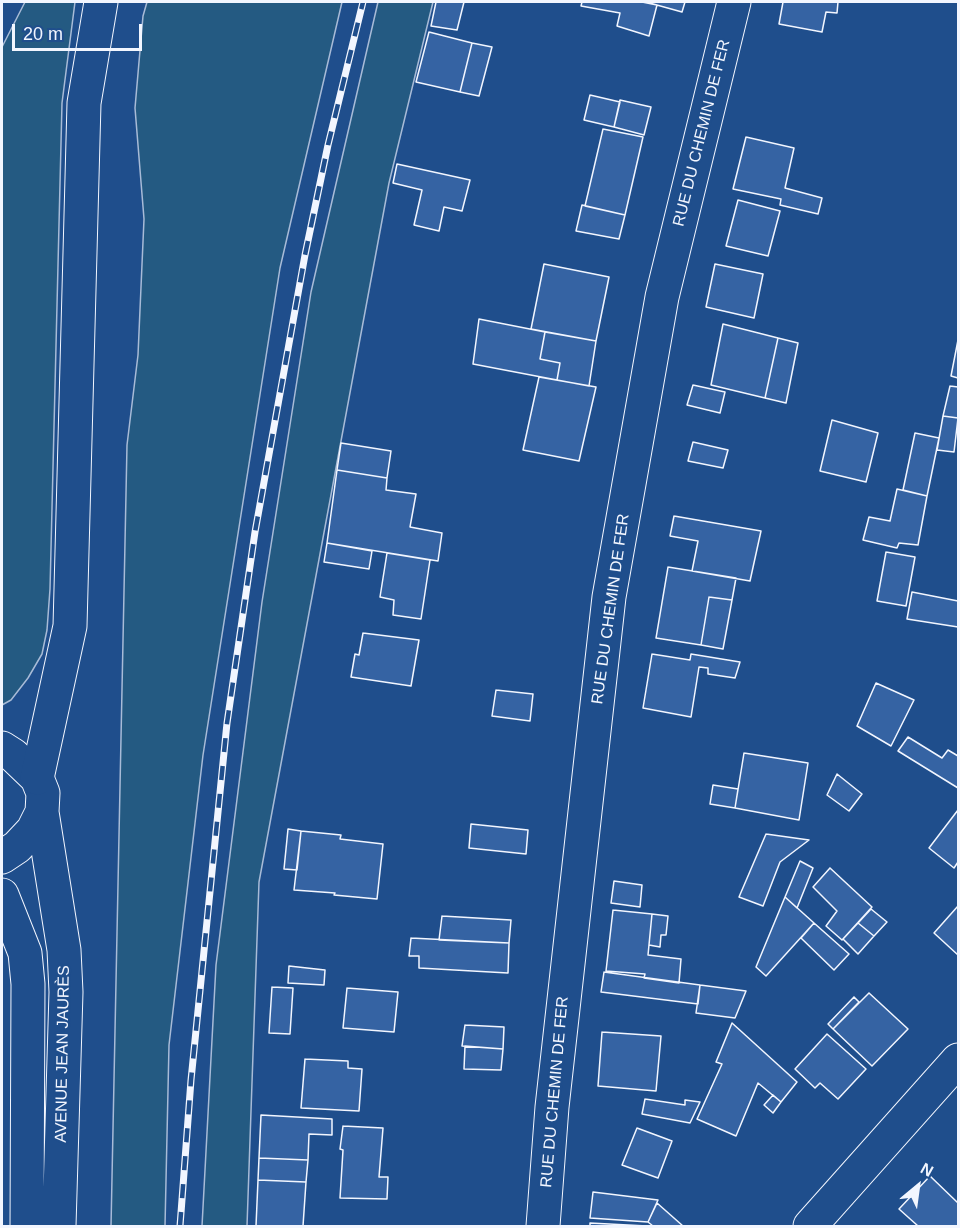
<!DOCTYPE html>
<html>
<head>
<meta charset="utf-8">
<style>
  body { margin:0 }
  #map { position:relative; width:960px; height:1228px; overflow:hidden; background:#1f4e8c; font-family:Helvetica,sans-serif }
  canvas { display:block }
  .frame { position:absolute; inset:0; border:3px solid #f2f6ff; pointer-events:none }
  .north { position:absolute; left:888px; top:1156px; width:60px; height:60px; -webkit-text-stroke:4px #1f4e8c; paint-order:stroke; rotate:29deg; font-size:16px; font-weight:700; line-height:24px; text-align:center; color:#f2f6ff }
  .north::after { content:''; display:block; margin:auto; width:21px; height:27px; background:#f2f6ff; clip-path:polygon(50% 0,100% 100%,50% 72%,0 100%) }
  .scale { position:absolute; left:12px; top:24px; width:130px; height:27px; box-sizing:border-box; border:3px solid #f2f6ff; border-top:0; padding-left:8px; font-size:18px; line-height:21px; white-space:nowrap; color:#f2f6ff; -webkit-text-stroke:4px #1f4e8c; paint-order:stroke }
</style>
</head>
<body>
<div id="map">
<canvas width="960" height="1228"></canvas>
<div class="frame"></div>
<div class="north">N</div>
<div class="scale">20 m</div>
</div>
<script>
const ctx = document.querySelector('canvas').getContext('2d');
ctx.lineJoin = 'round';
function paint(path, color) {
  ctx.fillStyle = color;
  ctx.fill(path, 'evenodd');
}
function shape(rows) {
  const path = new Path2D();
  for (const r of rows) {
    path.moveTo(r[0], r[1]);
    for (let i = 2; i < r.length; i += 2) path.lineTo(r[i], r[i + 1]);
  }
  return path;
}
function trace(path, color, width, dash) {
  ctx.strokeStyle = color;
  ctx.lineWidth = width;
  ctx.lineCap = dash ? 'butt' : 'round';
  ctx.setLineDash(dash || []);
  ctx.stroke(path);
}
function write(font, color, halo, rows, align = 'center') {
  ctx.font = font + ' Helvetica,sans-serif';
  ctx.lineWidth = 4.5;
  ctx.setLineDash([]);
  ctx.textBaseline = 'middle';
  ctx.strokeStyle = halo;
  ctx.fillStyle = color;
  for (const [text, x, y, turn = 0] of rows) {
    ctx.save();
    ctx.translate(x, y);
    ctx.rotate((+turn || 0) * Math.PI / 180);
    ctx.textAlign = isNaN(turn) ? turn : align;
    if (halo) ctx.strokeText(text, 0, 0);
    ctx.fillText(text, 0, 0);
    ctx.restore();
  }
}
const green = shape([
  [25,2,75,2,62,103,50,589,47,630,42,654,28,678,11,700,2,705,2,47,25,2],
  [147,2,342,2,280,268,203,755,169,1045,165,1226,111,1226,127,445,138,355,144,219,135,108,143,16,147,2],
  [378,2,433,2,389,183,259,882,247,1226,202,1226,216,965,262,602,311,292,378,2]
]);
paint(green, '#245a82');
trace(green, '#a8bbd7', 1.5);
const building = shape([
  [436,2,464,2,457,30,431,26,436,2],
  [582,2,642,2,657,5,649,36,617,26,620,13,581,6,582,2],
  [646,2,685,2,682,12,646,2],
  [783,2,838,2,837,13,826,12,822,32,779,24,783,2],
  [429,32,472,43,460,92,416,82,429,32],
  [472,43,492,47,479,96,460,92,472,43],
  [590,95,620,102,614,127,584,120,590,95],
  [620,100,651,107,644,135,614,127,620,100],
  [603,129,643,137,625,215,585,206,603,129],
  [746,137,794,148,785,188,822,198,818,214,780,205,781,199,733,189,746,137],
  [397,164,470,180,462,211,444,207,439,231,414,225,422,190,393,183,397,164],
  [738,200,780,211,768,256,726,246,738,200],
  [582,205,625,215,619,239,576,231,582,205],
  [544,264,609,277,596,341,531,329,544,264],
  [715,264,763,274,754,318,706,307,715,264],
  [479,319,545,332,540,359,560,363,557,380,473,364,479,319],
  [723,324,778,338,765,398,711,385,723,324],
  [545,332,596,341,589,386,557,380,560,363,540,359,545,332],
  [778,338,798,343,786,403,765,398,778,338],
  [958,340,958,378,951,376,958,340],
  [539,377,596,387,579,461,523,450,539,377],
  [693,385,725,392,720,413,687,405,693,385],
  [950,386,958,387,958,418,943,416,950,386],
  [943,416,958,418,954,452,937,450,943,416],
  [832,420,878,433,866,482,820,471,832,420],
  [915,433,939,438,927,496,903,490,915,433],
  [693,442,728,450,723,468,688,461,693,442],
  [341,443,391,451,387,478,337,470,341,443],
  [337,470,387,478,386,490,416,494,410,527,442,533,438,561,327,543,337,470],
  [897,489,927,496,918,545,899,543,897,548,863,540,869,517,890,521,897,489],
  [674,516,761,531,750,581,692,571,698,541,670,536,674,516],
  [327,543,372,551,369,569,324,562,327,543],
  [886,552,915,557,906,606,877,601,886,552],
  [387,553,430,560,421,619,393,615,394,600,380,597,387,553],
  [668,567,736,578,732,600,709,597,701,645,656,638,668,567],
  [912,592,958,601,958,627,907,619,912,592],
  [709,597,732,600,723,649,701,645,709,597],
  [363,633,419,640,411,686,351,677,355,654,359,655,363,633],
  [652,654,690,660,691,654,740,662,735,678,708,674,708,668,699,667,691,717,643,708,652,654],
  [876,683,914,700,891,746,857,726,876,683],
  [496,690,533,694,530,721,492,716,496,690],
  [908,737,942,758,948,750,958,756,958,788,898,751,908,737],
  [744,753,808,763,799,820,735,808,744,753],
  [837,774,862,794,849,811,827,795,837,774],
  [713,785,738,789,735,808,710,804,713,785],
  [958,810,958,862,954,868,929,848,958,810],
  [471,824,528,830,526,854,469,848,471,824],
  [288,829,301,831,297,870,284,869,288,829],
  [301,831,341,835,340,839,383,844,377,899,334,895,335,893,294,890,301,831],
  [766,834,809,840,780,862,763,906,739,897,766,834],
  [800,861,813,868,797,908,785,897,800,861],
  [830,868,872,907,842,940,826,926,837,911,813,887,830,868],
  [614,881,642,885,640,907,611,903,614,881],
  [785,897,814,923,766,976,756,967,785,897],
  [958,906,958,955,934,933,958,906],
  [871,909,887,922,874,936,858,923,871,909],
  [613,910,652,914,648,955,681,959,679,983,644,978,645,974,606,971,613,910],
  [652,914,668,916,666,935,661,935,660,947,649,945,652,914],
  [442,916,511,920,509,943,439,940,442,916],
  [814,923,849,954,834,970,801,938,814,923],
  [858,923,874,936,858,954,843,939,858,923],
  [411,938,509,943,508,973,419,968,419,956,409,956,411,938],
  [289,966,325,970,324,985,288,983,289,966],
  [604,972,700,985,698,1004,601,992,604,972],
  [700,985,746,991,735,1018,696,1013,700,985],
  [272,987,293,988,290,1034,269,1033,272,987],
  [347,988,398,992,394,1032,343,1028,347,988],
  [869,993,908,1029,872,1066,833,1029,869,993],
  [854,997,859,1002,833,1029,828,1024,854,997],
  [732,1023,797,1082,781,1102,758,1083,736,1136,697,1119,722,1064,716,1062,732,1023],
  [465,1025,504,1027,503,1049,462,1046,465,1025],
  [602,1032,661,1036,656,1091,598,1086,602,1032],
  [827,1034,866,1069,838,1099,820,1083,815,1088,795,1069,827,1034],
  [465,1046,503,1049,501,1070,464,1069,465,1046],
  [305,1059,348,1061,348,1068,362,1069,359,1111,301,1108,305,1059],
  [773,1095,781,1102,773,1113,764,1105,773,1095],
  [645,1099,685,1105,685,1100,700,1102,690,1123,642,1114,645,1099],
  [261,1115,332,1119,332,1135,309,1134,308,1160,259,1158,261,1115],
  [343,1126,383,1128,379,1177,388,1177,387,1199,340,1198,343,1150,340,1149,343,1126],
  [637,1128,672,1141,658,1178,622,1165,637,1128],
  [259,1158,308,1160,306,1182,258,1180,259,1158],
  [930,1176,958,1203,958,1226,918,1226,899,1209,930,1176],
  [258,1180,306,1182,303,1226,256,1226,258,1180],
  [593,1192,658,1200,648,1222,590,1218,593,1192],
  [657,1203,683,1226,653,1226,648,1222,657,1203],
  [590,1223,647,1226,648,1226,590,1226,590,1223]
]);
paint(building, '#3563a3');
trace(building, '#f2f6ff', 1.5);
const minor = shape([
  [543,1226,552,1107,609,597,662,297,734,2],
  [810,1226,958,1060]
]);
const secondary = shape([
  [2,748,13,755,37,778,43,793,42,812,33,830,17,847,2,857],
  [42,812,64,950,66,992,59,1226],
  [2,895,25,953,28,984,27,1226]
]);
const trunk = shape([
  [37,778,70,626,84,103,101,2]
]);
trace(minor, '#f2f6ff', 35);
trace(secondary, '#f2f6ff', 35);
trace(trunk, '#f2f6ff', 35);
trace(minor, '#1f4e8c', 33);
trace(secondary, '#1f4e8c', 33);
trace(trunk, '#1f4e8c', 33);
const rail = shape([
  [180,1226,191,1080,227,723,255,532,305,255,328,145,363,2]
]);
trace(rail, '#f2f6ff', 7);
trace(rail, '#1f4e8c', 4.5, [14]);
write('16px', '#f2f6ff', '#1f4e8c', [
  ["RUE DU CHEMIN DE FER",702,133,-76],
  ["RUE DU CHEMIN DE FER",611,609,-82],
  ["AVENUE JEAN JAURÈS",63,1054,-89],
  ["RUE DU CHEMIN DE FER",555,1092,-85]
]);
</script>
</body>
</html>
